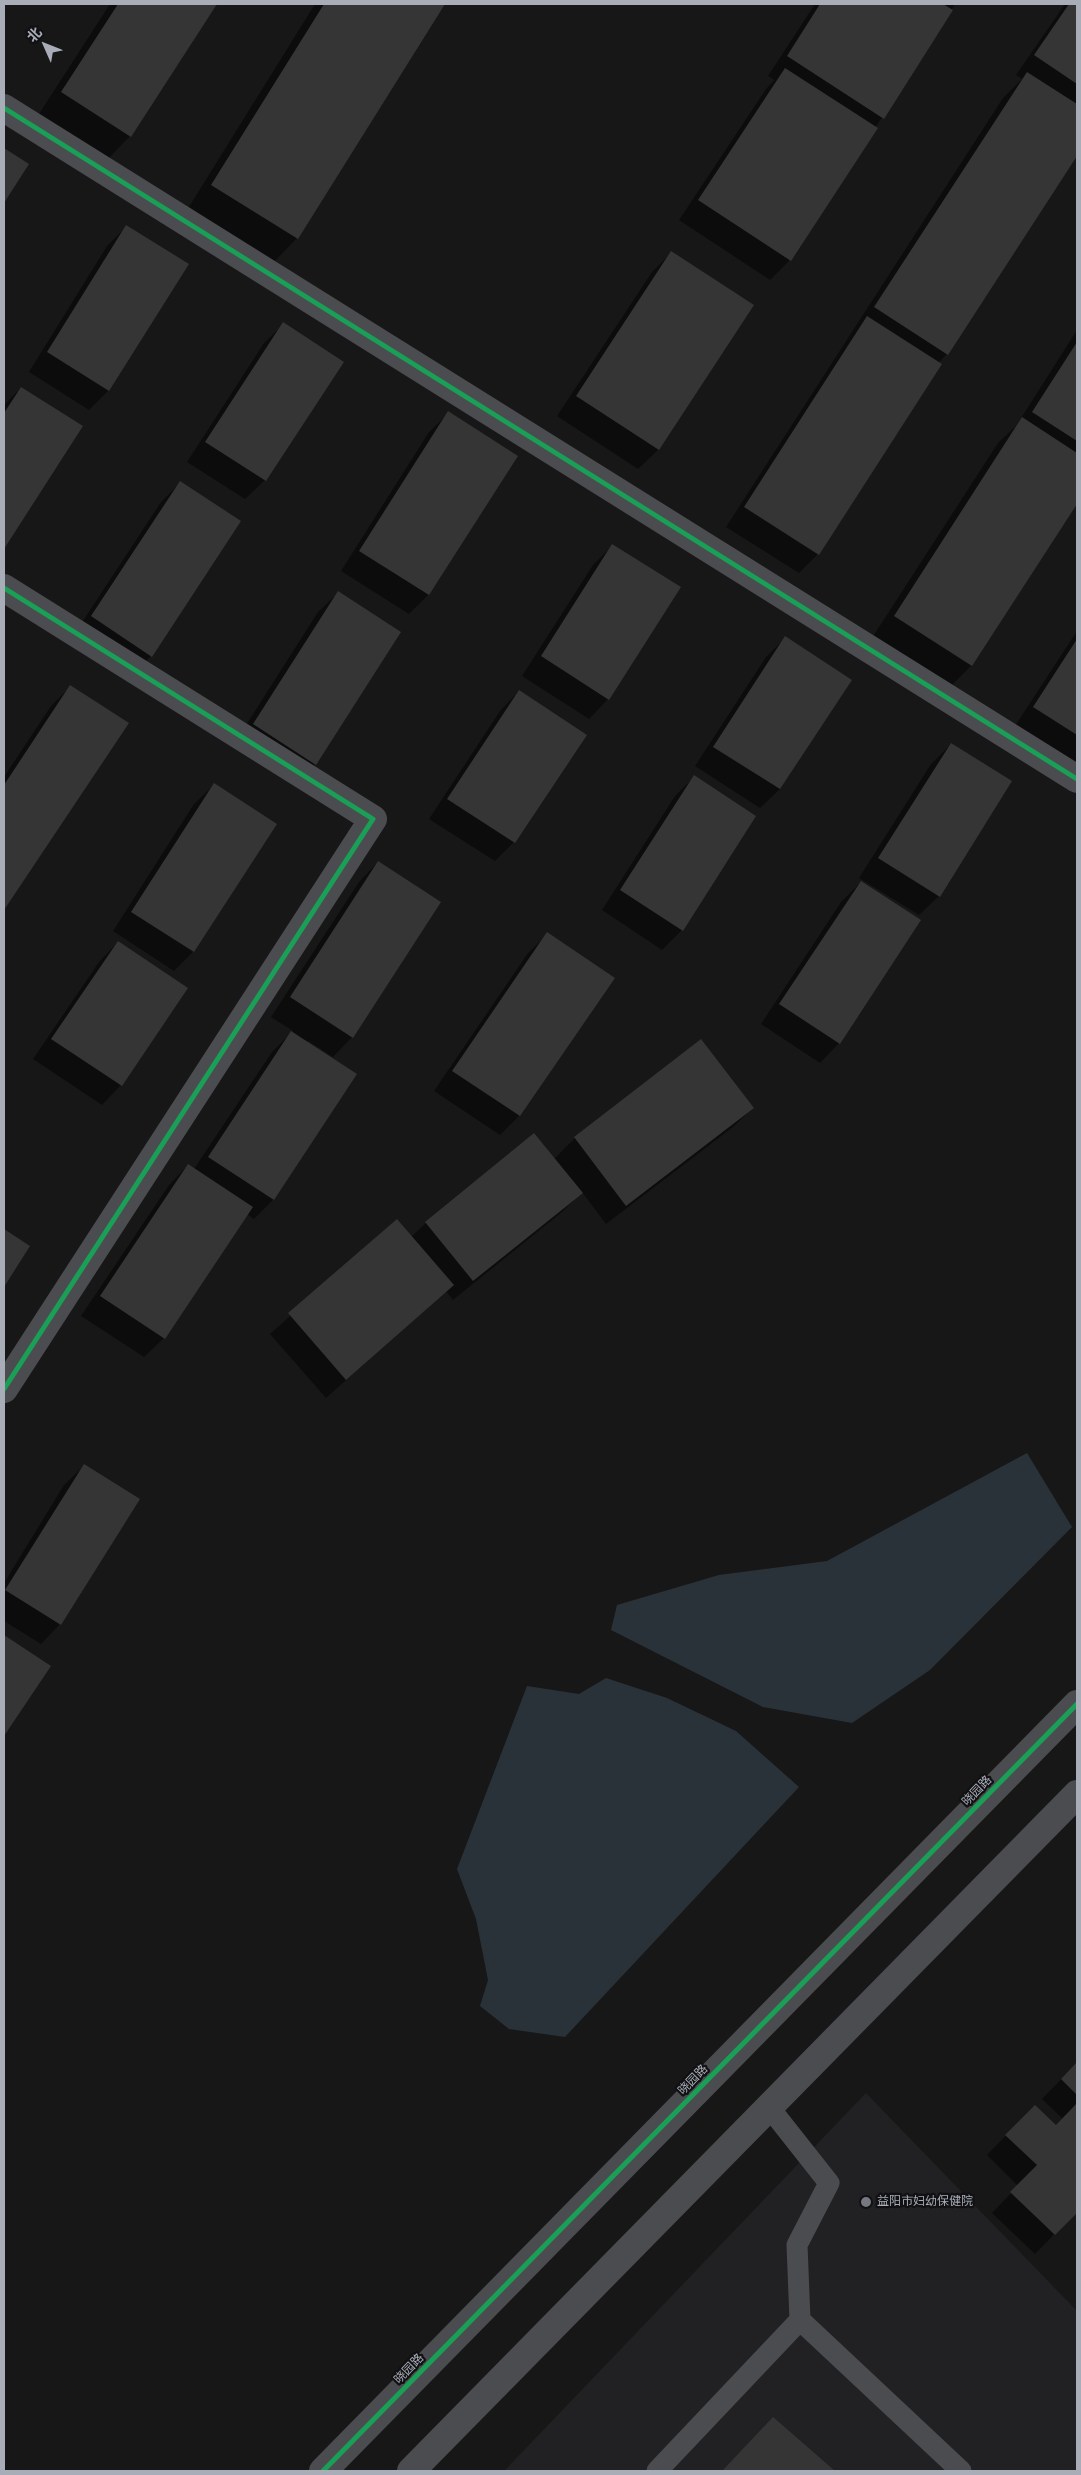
<!DOCTYPE html>
<html>
<head>
<meta charset="utf-8">
<style>
  body { margin:0 }
  #map { position:relative; width:1081px; height:2475px; overflow:hidden; background:#171717; font-family:"IBM Plex Sans","Noto Sans SC",sans-serif }
  canvas { display:block }
  .frame { position:absolute; inset:0; border:5px solid #a8adb8; pointer-events:none }
  .north { position:absolute; left:20px; top:20px; width:50px; height:50px; -webkit-text-stroke:4px #111113; paint-order:stroke; rotate:314deg; font-size:14px; font-weight:700; line-height:20px; text-align:center; color:#a8adb8 }
  .north::after { content:''; display:block; margin:auto; width:18px; height:22px; background:#a8adb8; clip-path:polygon(50% 0,100% 100%,50% 72%,0 100%) }
</style>
</head>
<body>
<div id="map">
<canvas width="1081" height="2475"></canvas>
<div class="frame"></div>
<div class="north">北</div>
</div>
<script>
const ctx = document.querySelector('canvas').getContext('2d');
ctx.lineJoin = 'round';
function paint(path, color) {
  ctx.fillStyle = color;
  ctx.fill(path, 'evenodd');
}
function shape(rows) {
  const path = new Path2D();
  for (const r of rows) {
    path.moveTo(r[0], r[1]);
    for (let i = 2; i < r.length; i += 2) path.lineTo(r[i], r[i + 1]);
  }
  return path;
}
function trace(path, color, width, dash) {
  ctx.strokeStyle = color;
  ctx.lineWidth = width;
  ctx.lineCap = dash ? 'butt' : 'round';
  ctx.setLineDash(dash || []);
  ctx.stroke(path);
}
function write(font, color, halo, rows, align = 'center') {
  ctx.font = font + ' "IBM Plex Sans","Noto Sans SC",sans-serif';
  ctx.lineWidth = 4.5;
  ctx.setLineDash([]);
  ctx.textBaseline = 'middle';
  ctx.strokeStyle = halo;
  ctx.fillStyle = color;
  for (const [text, x, y, turn = 0] of rows) {
    ctx.save();
    ctx.translate(x, y);
    ctx.rotate((+turn || 0) * Math.PI / 180);
    ctx.textAlign = isNaN(turn) ? turn : align;
    if (halo) ctx.strokeText(text, 0, 0);
    ctx.fillText(text, 0, 0);
    ctx.restore();
  }
}
paint(shape([
  [866,2093,1077,2311,1077,2471,504,2471]
]), '#212123');
paint(shape([
  [1027,1453,1072,1527,930,1670,852,1723,763,1707,611,1630,617,1605,719,1575,827,1561],
  [606,1678,667,1698,736,1731,799,1787,565,2037,509,2029,480,2006,488,1980,476,1919,457,1869,527,1686,579,1694]
]), '#2a3239');
paint(shape([
  [110,4,215,4,130,136,106,161,37,117],
  [315,4,443,4,297,238,273,263,187,210],
  [815,4,955,4,790,260,770,280,679,220,766,89,774,80,768,76],
  [1065,4,1077,4,1077,153,947,354,938,363,818,554,799,573,726,527,1003,98,1022,79,1016,75],
  [4,149,27,164,4,201],
  [126,227,108,391,89,410,29,372,107,246],
  [671,253,752,305,658,450,638,469,557,416,652,272],
  [284,324,265,480,245,499,187,462,264,343],
  [1077,330,1077,502,971,666,947,690,870,641,998,443,1016,426],
  [21,388,81,426,4,547,4,405],
  [449,413,517,456,428,595,409,614,341,571,429,432],
  [180,483,151,656,132,675,73,636,161,502],
  [613,545,608,699,589,719,522,676,593,565],
  [338,593,315,764,295,783,234,744,318,612],
  [1077,631,1077,767,1015,726],
  [785,638,780,789,760,808,695,766,766,657],
  [71,686,127,723,4,908,4,777,51,706],
  [519,691,514,842,495,861,429,819,500,711],
  [951,744,939,896,919,915,859,878,931,764],
  [694,777,754,816,682,930,662,950,602,910,675,796],
  [214,785,193,952,174,971,113,931,194,804],
  [378,862,352,1037,333,1057,308,1041,307,1043,355,1074,273,1200,254,1219,247,1214,164,1338,144,1357,81,1316,169,1185,188,1165,194,1169,272,1052,293,1031,271,1017,359,882],
  [861,882,839,1043,820,1063,761,1024,841,902],
  [548,934,613,979,519,1116,500,1135,434,1091,528,953],
  [118,942,121,1085,102,1105,33,1059,99,962],
  [701,1041,753,1108,733,1127,606,1224,582,1192,562,1212,453,1300,446,1291,326,1398,270,1334,397,1221,411,1237,426,1223,554,1159,575,1138],
  [4,1230,29,1246,4,1285],
  [84,1466,60,1624,41,1644,4,1621,4,1583,64,1485],
  [4,1636,49,1666,4,1734],
  [1077,2063,1077,2211,1035,2254,992,2213,1018,2186,987,2155,1015,2126,1056,2127,1063,2119,1042,2099],
  [773,2419,833,2471,722,2471]
]), '#0007');
paint(shape([
  [118,4,217,4,131,137,61,92],
  [324,4,445,4,298,239,211,185],
  [820,4,943,4,953,10,884,119,787,56],
  [1069,4,1077,4,1077,84,1034,55],
  [785,68,878,128,791,261,698,200],
  [1027,72,1077,104,1077,156,948,355,874,307],
  [4,148,29,164,4,203],
  [126,225,189,264,109,391,47,352],
  [671,251,754,305,659,450,576,396],
  [867,316,942,364,819,555,744,507],
  [283,322,344,362,266,481,205,442],
  [1077,342,1077,441,1032,412],
  [21,387,83,426,4,549,4,413],
  [448,411,518,456,429,595,359,551],
  [1022,417,1077,453,1077,504,972,666,894,616],
  [180,481,241,521,152,657,91,616],
  [612,544,681,587,609,700,541,656],
  [338,591,401,632,316,765,253,724],
  [785,636,852,680,780,789,713,747],
  [1077,639,1077,735,1033,707],
  [70,685,129,723,4,910,4,785],
  [519,690,587,735,515,843,447,799],
  [951,743,1012,781,940,897,878,858],
  [694,775,756,816,683,931,620,890],
  [214,783,277,824,194,952,131,912],
  [378,861,441,902,353,1038,290,997],
  [861,881,921,920,840,1044,779,1004],
  [547,932,615,978,520,1116,452,1071],
  [118,941,188,988,122,1086,51,1039],
  [291,1031,357,1074,274,1200,208,1157],
  [701,1039,754,1108,626,1206,574,1137],
  [534,1133,583,1193,473,1281,425,1222],
  [188,1164,253,1207,165,1339,100,1296],
  [397,1219,454,1285,346,1380,288,1313],
  [4,1229,30,1246,4,1287],
  [84,1464,140,1499,61,1625,5,1590],
  [4,1635,51,1666,4,1736],
  [1077,2062,1077,2095,1061,2079],
  [1077,2103,1077,2213,1055,2235,1010,2192,1037,2165,1005,2135,1035,2105,1056,2125],
  [773,2417,835,2471,722,2471]
]), '#353536');
trace(shape([
  [769,2107,829,2183,797,2245,800,2320,961,2471],
  [657,2471,800,2320]
]), '#4b4c50', 21);
trace(shape([
  [4,108,1077,779],
  [4,588,373,819,4,1389]
]), '#4b4c50', 28);
trace(shape([
  [323,2471,1077,1704],
  [411,2471,1077,1794]
]), '#4b4c50', 28);
trace(shape([
  [4,108,1077,779],
  [4,588,373,819,4,1389],
  [323,2471,1077,1704]
]), '#1a9f57', 5);
for (const [x, y, r, color] of [
  [866,2202,6,"#757880"]
]) {
  const dot = new Path2D();
  dot.arc(x, y, r, 0, 2 * Math.PI);
  ctx.fillStyle = color;
  ctx.fill(dot);
  trace(dot, '#111113', 2);
}
write('12px', '#a8adb8', '#111113', [
  ["晓园路",977,1791,-46],
  ["晓园路",693,2080,-46],
  ["晓园路",409,2369,-46]
]);
write('12px', '#a8adb8', '#111113', [
  ["益阳市妇幼保健院",877,2202]
], 'left');
</script>
</body>
</html>
